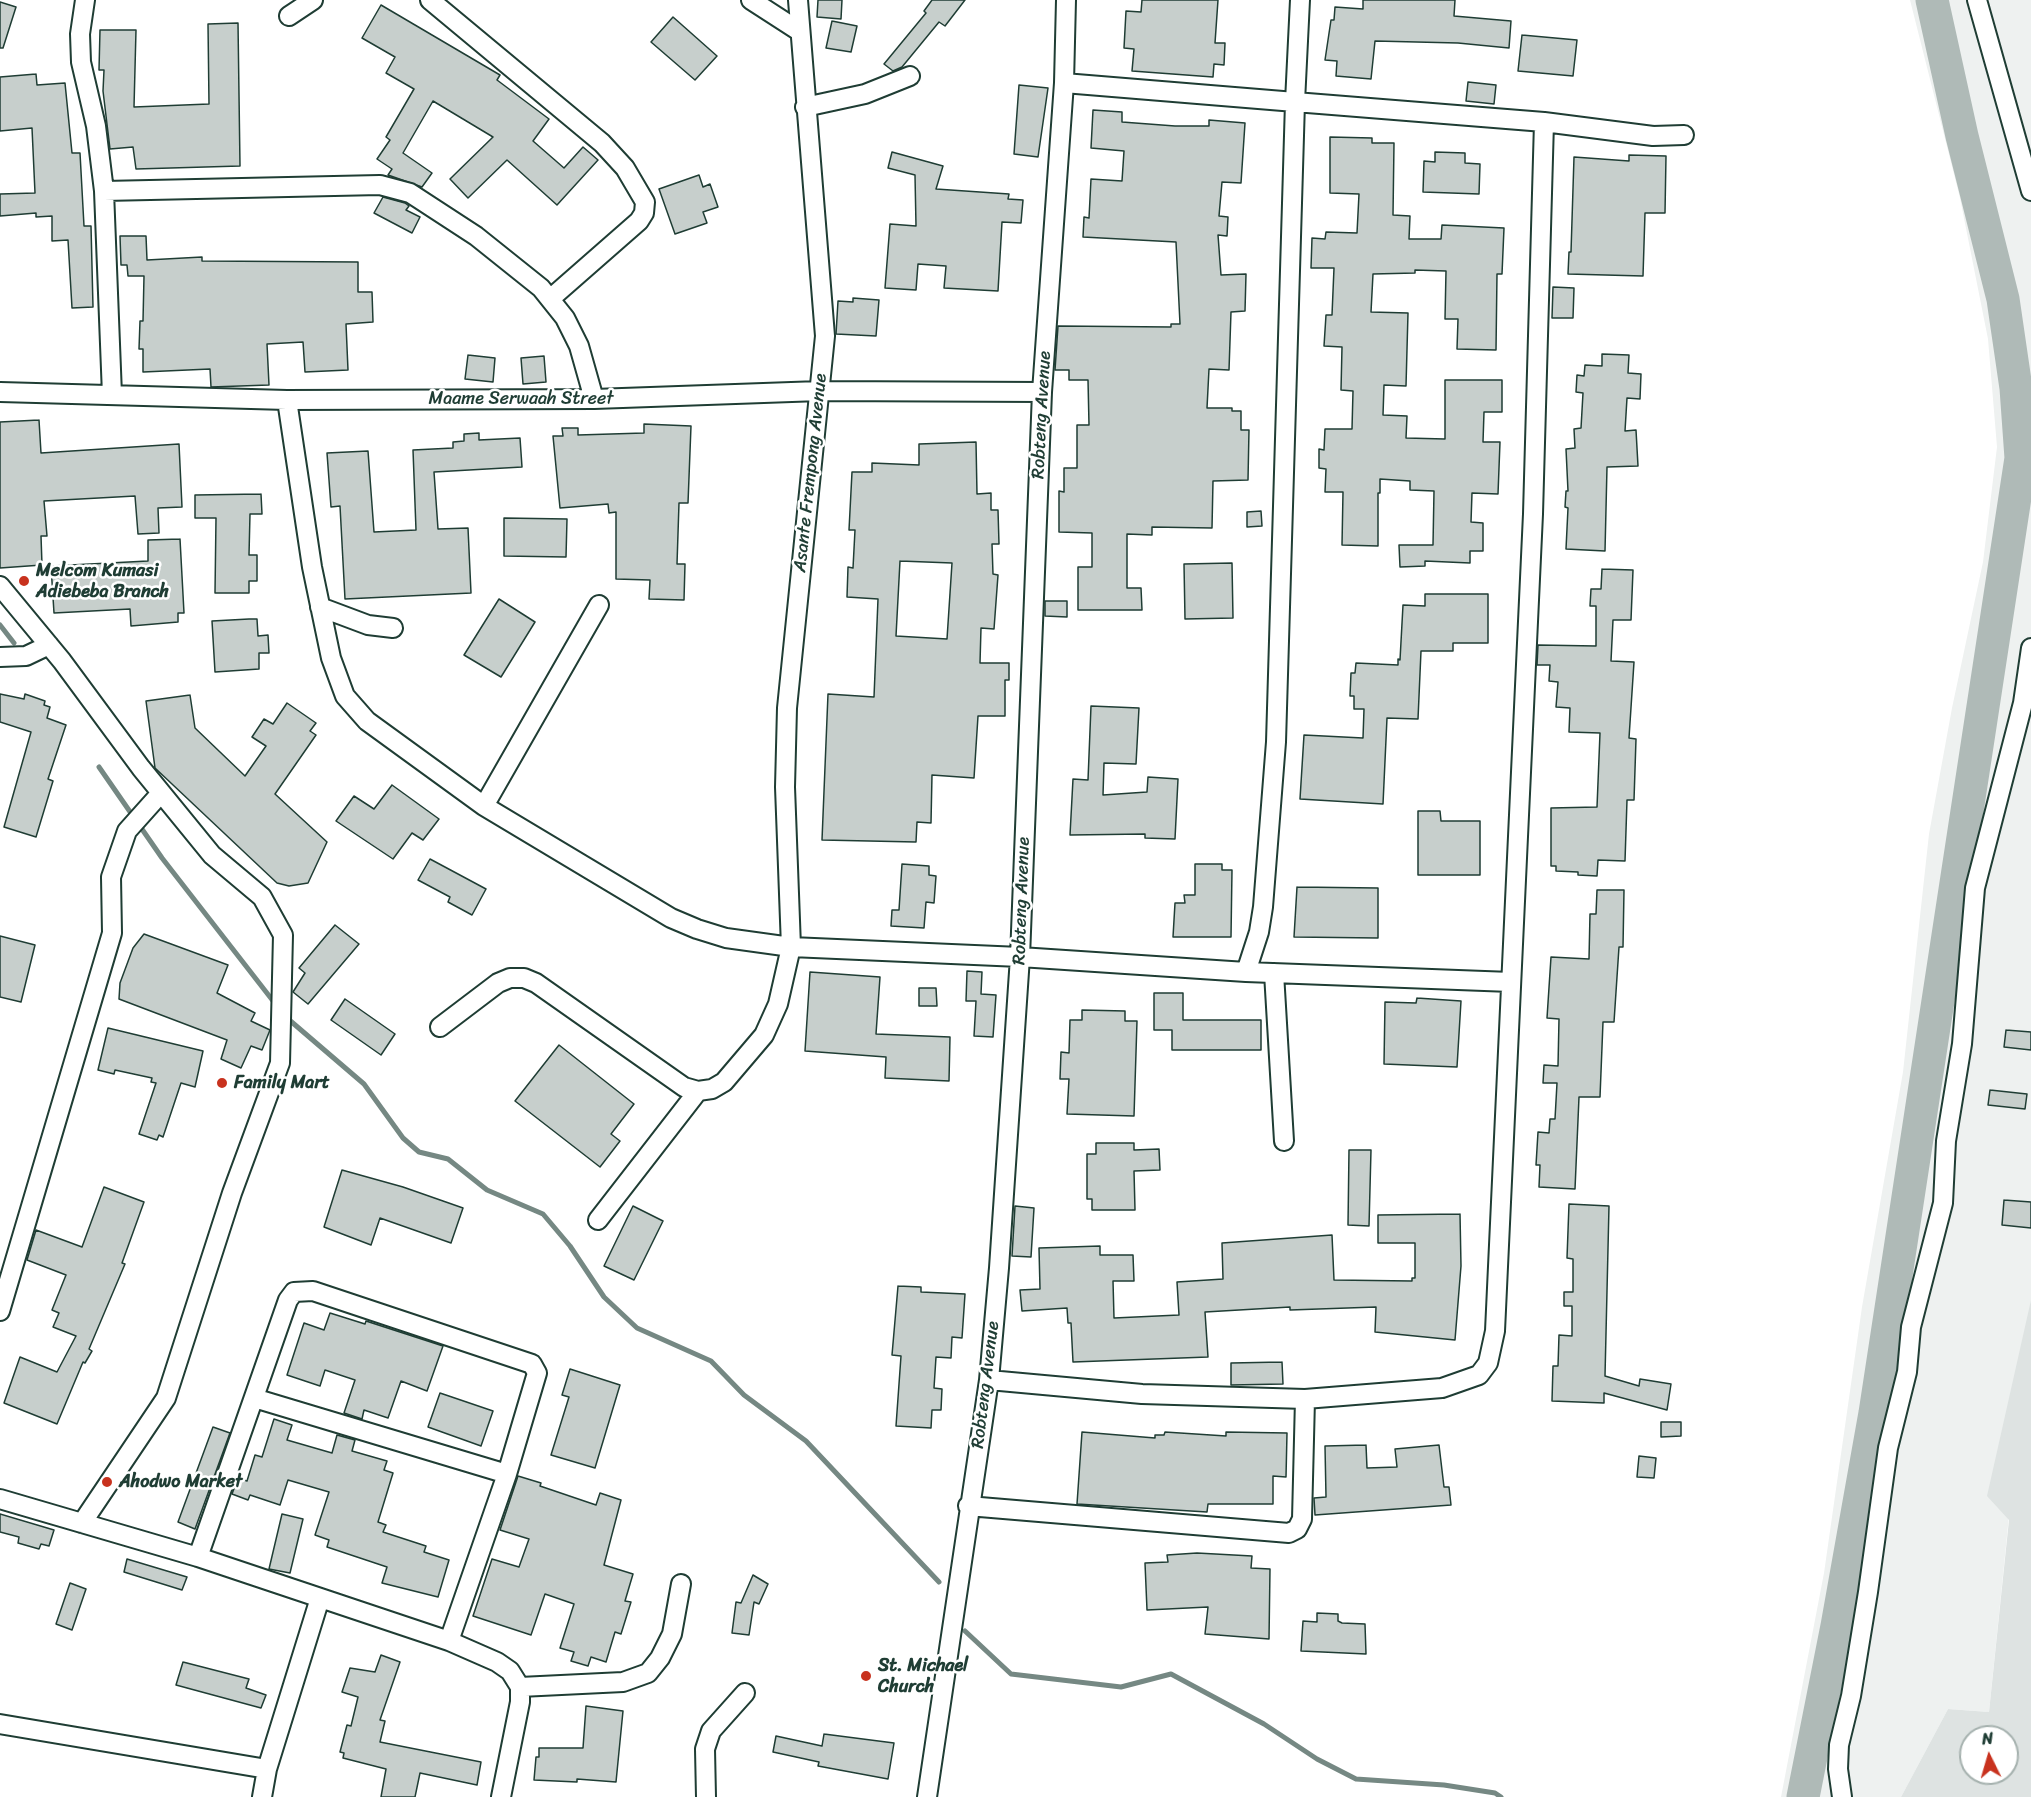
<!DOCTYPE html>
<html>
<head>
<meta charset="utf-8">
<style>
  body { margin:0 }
  #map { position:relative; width:2031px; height:1797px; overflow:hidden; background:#fff; font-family:Sriracha,sans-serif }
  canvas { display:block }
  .north { position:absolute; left:1959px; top:1725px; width:60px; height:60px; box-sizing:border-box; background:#fff; border:2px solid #a5b1ae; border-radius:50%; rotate:355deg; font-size:16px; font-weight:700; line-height:24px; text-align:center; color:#1f3d34 }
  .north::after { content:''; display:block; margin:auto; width:21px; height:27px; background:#c8321e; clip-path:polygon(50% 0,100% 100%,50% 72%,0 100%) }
</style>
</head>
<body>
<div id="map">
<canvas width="2031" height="1797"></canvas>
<div class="north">N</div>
</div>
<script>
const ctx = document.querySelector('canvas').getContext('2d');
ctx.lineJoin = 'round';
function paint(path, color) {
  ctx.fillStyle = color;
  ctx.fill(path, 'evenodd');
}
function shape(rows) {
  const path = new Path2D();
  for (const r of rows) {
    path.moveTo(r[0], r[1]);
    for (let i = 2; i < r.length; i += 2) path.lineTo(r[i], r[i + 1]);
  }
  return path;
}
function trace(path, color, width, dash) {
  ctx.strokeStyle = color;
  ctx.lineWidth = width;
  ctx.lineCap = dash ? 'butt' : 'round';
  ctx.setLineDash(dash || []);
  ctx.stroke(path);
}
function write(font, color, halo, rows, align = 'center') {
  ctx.font = font + ' Sriracha,sans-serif';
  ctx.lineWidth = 5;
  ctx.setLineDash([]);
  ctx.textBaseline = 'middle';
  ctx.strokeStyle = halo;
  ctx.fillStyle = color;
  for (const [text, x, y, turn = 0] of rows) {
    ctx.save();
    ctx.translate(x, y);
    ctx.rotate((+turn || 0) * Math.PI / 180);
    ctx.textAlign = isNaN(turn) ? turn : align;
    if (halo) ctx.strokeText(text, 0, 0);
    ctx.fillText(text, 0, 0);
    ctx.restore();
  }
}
paint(shape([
  [1910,0,2031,0,2031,1300,1989,1712,1948,1709,1901,1797,1781,1797,1824,1573,1862,1307,1903,1072,1929,834,1952,708,1983,562,1997,447,1988,339,1960,198]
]), '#eef1f0');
paint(shape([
  [2031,1300,2031,1797,1901,1797,1948,1709,1989,1712,2009,1520,1987,1496],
  [1971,1737,2007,1737,2007,1773,1971,1773]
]), '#dee3e2');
trace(shape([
  [0,625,14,643],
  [99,767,162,858,277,1006],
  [287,1018,364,1084,403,1138,419,1152,448,1159,487,1190,543,1214,570,1246,604,1297,637,1328,711,1361,744,1395,806,1441,939,1582],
  [965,1631,1011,1674,1121,1687,1171,1674,1264,1724,1317,1759,1356,1779,1444,1785,1495,1793,1501,1797]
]), '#758883', 5);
trace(shape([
  [1803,1797,1837,1626,1875,1413,2021,458,2016,388,2003,299,1962,136,1932,0]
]), '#afbab7', 33);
const building = shape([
  [818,0,842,0,841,19,817,17,818,0],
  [932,0,965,0,945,26,939,22,902,67,893,71,884,64,926,13,924,11,932,0],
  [1142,0,1218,0,1215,43,1225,43,1224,65,1214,64,1213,77,1132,71,1134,49,1124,48,1126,11,1141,12,1142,0],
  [1363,0,1455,0,1454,16,1511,21,1509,48,1458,43,1375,41,1371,79,1336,76,1337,61,1325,60,1331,20,1334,20,1335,7,1363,9,1363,0],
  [0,2,16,7,3,48,0,48,0,2],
  [381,5,500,75,497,80,549,119,533,141,564,168,583,147,598,160,557,205,507,160,468,198,450,179,493,137,433,101,403,153,432,173,422,187,388,175,392,169,377,159,390,140,386,137,414,89,386,73,395,57,362,38,381,5],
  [673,17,717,56,695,80,651,42,673,17],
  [832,21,857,26,851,52,826,48,832,21],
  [238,23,240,166,136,169,133,147,110,149,103,91,104,70,99,70,100,30,136,30,134,107,209,104,208,24,238,23],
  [1522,35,1577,40,1573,76,1518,71,1522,35],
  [36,74,37,85,65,83,72,153,80,153,84,226,91,226,93,307,72,308,68,240,52,241,52,216,36,217,36,213,0,216,0,194,35,193,32,128,0,131,0,77,36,74],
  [1468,82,1496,85,1494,104,1466,101,1468,82],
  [1019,85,1048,88,1038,157,1014,154,1019,85],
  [1093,110,1122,112,1122,122,1175,126,1209,126,1209,120,1245,123,1241,183,1222,182,1219,216,1228,217,1227,236,1218,235,1221,275,1246,274,1245,311,1231,312,1229,370,1209,369,1207,408,1232,408,1232,411,1241,411,1241,430,1249,430,1248,480,1213,481,1212,528,1152,527,1152,535,1127,534,1127,588,1141,588,1142,610,1078,610,1078,567,1092,567,1092,533,1059,532,1059,491,1064,492,1064,468,1077,468,1077,425,1089,425,1088,380,1069,380,1069,370,1055,370,1058,326,1171,327,1171,324,1180,324,1176,242,1083,237,1084,217,1089,218,1091,179,1122,181,1124,151,1091,148,1093,110],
  [1330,137,1372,138,1372,143,1394,143,1393,215,1410,216,1409,239,1441,239,1442,225,1504,228,1502,274,1497,274,1496,350,1457,349,1458,319,1445,319,1446,271,1415,270,1415,273,1373,274,1371,312,1408,313,1406,386,1384,385,1383,415,1407,416,1406,438,1445,439,1445,380,1502,380,1502,412,1484,412,1483,442,1500,442,1498,494,1472,493,1471,522,1483,523,1483,551,1470,551,1470,563,1425,561,1425,566,1400,567,1399,545,1433,545,1434,491,1410,490,1410,481,1380,479,1380,493,1378,493,1378,546,1342,545,1343,492,1325,492,1326,469,1319,468,1319,449,1324,450,1325,429,1352,429,1353,391,1341,390,1342,347,1324,346,1326,315,1332,315,1334,268,1311,268,1312,238,1325,239,1326,232,1357,233,1359,194,1330,193,1330,137],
  [892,152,943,166,936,189,1009,194,1008,199,1023,200,1021,223,1002,222,998,291,944,288,946,266,918,264,916,290,885,288,890,224,916,226,915,175,888,168,892,152],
  [1435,152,1465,153,1465,163,1480,164,1479,194,1423,192,1424,161,1435,162,1435,152],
  [1629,155,1666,156,1665,213,1645,213,1643,276,1568,274,1569,252,1571,252,1574,157,1629,161,1629,155],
  [699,175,703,187,710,184,718,207,703,212,707,223,675,234,659,189,699,175],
  [383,197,405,203,409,206,406,210,420,217,412,233,374,213,383,197],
  [120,236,146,236,147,260,202,257,202,261,358,262,358,292,372,292,373,322,346,324,348,370,305,372,303,342,267,344,269,385,211,387,210,369,143,372,143,349,139,349,140,321,143,321,144,276,128,276,127,265,121,265,120,236],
  [1553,287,1574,288,1573,318,1552,318,1553,287],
  [853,298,879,300,876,336,836,334,838,301,853,302,853,298],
  [1602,354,1629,355,1628,373,1641,374,1640,399,1627,398,1625,431,1636,430,1638,466,1607,467,1605,551,1566,549,1568,508,1565,507,1566,491,1568,491,1566,449,1575,448,1574,429,1581,428,1583,393,1576,392,1577,375,1584,376,1585,365,1602,366,1602,354],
  [468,355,495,358,493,382,465,379,468,355],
  [544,356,546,382,523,384,521,358,544,356],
  [39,420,41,453,179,444,182,507,158,508,159,533,138,534,135,496,44,501,47,536,41,536,42,565,0,568,0,422,39,420],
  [644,424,691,426,688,503,679,503,677,564,685,564,684,600,649,599,650,580,616,579,616,512,609,513,608,504,560,508,553,436,563,436,562,428,578,428,578,435,644,433,644,424],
  [479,433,479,440,520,438,522,467,434,472,438,529,468,528,471,593,345,599,340,506,331,507,327,453,368,451,374,532,416,530,413,450,453,448,453,442,464,441,464,434,479,433],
  [976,442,977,494,991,493,991,510,998,510,999,544,992,544,993,574,998,575,994,629,981,628,980,663,1009,663,1009,680,1005,680,1005,716,978,716,974,778,932,775,931,823,917,822,916,842,822,840,828,694,874,697,878,599,847,597,848,567,853,568,855,530,849,530,852,472,872,472,872,463,919,465,919,444,976,442],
  [900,561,952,563,947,639,896,636,900,561],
  [261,494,262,514,250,514,249,555,257,555,257,581,249,581,249,593,215,593,216,518,195,518,195,495,261,494],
  [1261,511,1262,526,1247,527,1247,512,1261,511],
  [504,518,567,519,566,557,504,556,504,518],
  [180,539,184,613,178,613,178,622,131,626,130,609,54,613,51,566,148,561,148,540,180,539],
  [1232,563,1233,618,1185,619,1184,564,1232,563],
  [1602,569,1633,570,1631,620,1613,620,1611,661,1634,662,1629,738,1636,739,1634,800,1627,800,1625,861,1598,860,1597,876,1578,875,1578,872,1556,871,1556,866,1551,866,1551,808,1597,807,1600,733,1569,732,1570,708,1556,707,1558,682,1549,681,1550,665,1537,665,1538,645,1596,646,1596,606,1590,606,1591,589,1601,589,1602,569],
  [1425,594,1488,594,1488,643,1453,643,1453,651,1421,651,1418,719,1387,718,1383,804,1300,799,1304,735,1363,738,1364,709,1354,709,1354,696,1350,696,1351,673,1355,673,1356,663,1398,665,1398,659,1400,660,1403,605,1425,606,1425,594],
  [499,599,535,622,501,677,464,655,499,599],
  [1045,601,1067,601,1067,617,1045,616,1045,601],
  [249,619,257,619,258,636,268,635,269,653,259,653,259,669,215,672,212,621,249,619],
  [0,694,24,699,25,694,45,701,44,705,50,707,47,718,66,725,48,779,53,781,36,837,4,827,31,732,0,722,0,694],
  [190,695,195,728,245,776,266,746,252,737,264,719,273,724,287,703,316,723,310,731,316,735,275,794,327,842,308,883,289,886,277,883,155,768,146,701,190,695],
  [1091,706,1139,708,1136,764,1104,763,1103,795,1147,792,1148,777,1178,779,1175,839,1145,838,1145,834,1070,835,1073,779,1088,780,1091,706],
  [392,785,439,819,423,840,412,833,393,859,336,821,354,796,374,809,392,785],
  [1418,811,1440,811,1441,821,1480,821,1480,875,1418,875,1418,811],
  [430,859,486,889,472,915,448,902,450,897,418,880,430,859],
  [902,864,929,866,929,875,936,876,934,903,926,902,924,928,891,926,892,910,899,910,902,864],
  [1195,864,1222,864,1222,870,1232,870,1231,937,1173,937,1175,903,1185,903,1184,895,1195,895,1195,864],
  [1297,887,1378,888,1378,938,1294,937,1297,887],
  [1597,890,1624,890,1623,947,1619,947,1614,1022,1603,1022,1600,1097,1579,1097,1575,1189,1539,1187,1540,1165,1536,1165,1538,1132,1549,1133,1550,1119,1555,1119,1557,1083,1543,1083,1544,1065,1558,1066,1559,1019,1547,1018,1551,957,1589,959,1590,914,1596,914,1597,890],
  [335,925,359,944,308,1004,293,992,305,973,299,968,335,925],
  [144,934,228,965,217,993,255,1013,251,1021,270,1030,262,1050,251,1046,241,1068,221,1059,227,1040,119,999,120,983,133,948,144,934],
  [0,936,35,945,21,1002,0,997,0,936],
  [967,971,982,972,981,994,996,995,993,1037,974,1036,976,1001,966,1001,967,971],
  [810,972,880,977,876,1034,950,1037,949,1081,885,1078,886,1057,805,1051,810,972],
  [919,988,936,988,937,1006,919,1006,919,988],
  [1154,993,1183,993,1183,1020,1261,1020,1261,1050,1172,1050,1172,1030,1154,1030,1154,993],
  [1417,998,1461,1001,1457,1067,1384,1064,1385,1002,1416,1003,1417,998],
  [345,999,395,1034,381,1055,331,1020,345,999],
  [1082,1010,1125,1011,1125,1021,1137,1021,1134,1116,1067,1114,1069,1079,1060,1079,1061,1052,1069,1053,1070,1020,1082,1020,1082,1010],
  [108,1028,203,1051,195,1087,181,1083,163,1137,159,1135,157,1140,139,1134,156,1083,151,1082,152,1078,115,1070,114,1074,98,1070,108,1028],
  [2006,1030,2031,1032,2031,1050,2004,1047,2006,1030],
  [559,1045,634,1104,611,1134,620,1141,600,1167,515,1101,559,1045],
  [1990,1090,2027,1094,2025,1109,1988,1105,1990,1090],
  [1096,1143,1134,1143,1134,1150,1159,1149,1160,1170,1134,1171,1135,1210,1092,1210,1092,1199,1087,1199,1087,1154,1096,1154,1096,1143],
  [1349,1150,1371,1150,1369,1226,1348,1225,1349,1150],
  [342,1170,403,1187,463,1208,451,1243,380,1218,371,1245,324,1227,342,1170],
  [104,1187,144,1202,122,1263,125,1264,89,1349,92,1351,85,1363,83,1362,57,1424,4,1403,20,1357,57,1372,76,1336,53,1327,59,1313,52,1310,66,1275,27,1260,36,1230,82,1247,104,1187],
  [2004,1200,2031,1202,2031,1228,2002,1225,2004,1200],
  [1569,1204,1609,1206,1605,1376,1639,1386,1640,1379,1671,1384,1667,1410,1604,1393,1604,1403,1552,1401,1553,1366,1558,1366,1559,1335,1572,1336,1572,1306,1564,1306,1564,1292,1573,1292,1573,1259,1567,1258,1569,1204],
  [633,1206,663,1221,634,1280,604,1266,633,1206],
  [1015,1206,1034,1208,1031,1257,1012,1256,1015,1206],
  [1460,1214,1461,1266,1455,1340,1375,1332,1376,1307,1290,1310,1290,1307,1205,1312,1208,1357,1073,1362,1071,1323,1068,1323,1067,1308,1022,1311,1020,1290,1040,1289,1039,1248,1100,1246,1100,1255,1133,1255,1134,1281,1113,1281,1114,1318,1179,1315,1177,1282,1223,1279,1222,1243,1332,1235,1334,1280,1412,1281,1412,1278,1415,1278,1415,1243,1378,1243,1378,1215,1460,1214],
  [898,1286,921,1287,921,1292,965,1294,962,1338,952,1337,951,1358,936,1357,934,1388,942,1389,941,1410,932,1410,931,1428,896,1426,901,1356,892,1355,898,1286],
  [330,1313,365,1324,366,1321,443,1346,427,1391,401,1381,388,1418,364,1410,362,1419,344,1413,355,1380,325,1370,320,1386,287,1375,304,1323,324,1330,330,1313],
  [1282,1362,1283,1384,1231,1385,1231,1363,1282,1362],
  [570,1369,620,1385,595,1468,551,1455,569,1397,562,1395,570,1369],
  [440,1393,493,1411,481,1446,428,1427,440,1393],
  [274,1419,292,1425,287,1440,332,1453,337,1435,355,1440,352,1451,387,1461,384,1470,393,1473,378,1522,386,1525,383,1532,426,1546,424,1552,449,1560,438,1597,382,1583,387,1567,327,1547,329,1540,315,1535,329,1492,288,1480,280,1505,250,1495,248,1500,232,1494,238,1478,247,1481,255,1455,262,1457,274,1419],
  [1661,1422,1681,1422,1681,1436,1661,1437,1661,1422],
  [213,1427,230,1433,195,1529,178,1522,213,1427],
  [1082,1432,1155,1438,1155,1435,1164,1435,1165,1432,1226,1436,1226,1432,1287,1433,1286,1477,1273,1476,1273,1504,1208,1504,1207,1512,1077,1504,1082,1432],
  [1366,1445,1367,1468,1397,1467,1395,1449,1439,1445,1444,1487,1449,1487,1451,1505,1315,1515,1314,1498,1326,1497,1325,1446,1366,1445],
  [1639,1456,1656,1458,1654,1478,1637,1477,1639,1456],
  [518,1476,541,1483,540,1486,596,1505,600,1493,621,1500,604,1565,633,1574,625,1601,631,1602,621,1634,615,1632,606,1662,591,1657,588,1666,571,1661,574,1652,560,1648,574,1604,545,1594,531,1635,473,1616,492,1559,519,1567,529,1539,500,1530,518,1476],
  [0,1514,54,1530,49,1546,41,1544,39,1549,18,1543,19,1537,0,1532,0,1514],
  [282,1514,303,1519,290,1573,269,1569,282,1514],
  [1197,1553,1252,1556,1251,1568,1270,1569,1269,1639,1205,1634,1208,1607,1147,1610,1145,1563,1168,1562,1167,1555,1197,1553],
  [127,1559,187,1577,182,1590,124,1572,127,1559],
  [753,1575,768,1584,759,1604,754,1602,749,1635,732,1633,736,1602,741,1603,753,1575],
  [70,1583,86,1589,72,1630,56,1624,70,1583],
  [1317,1613,1338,1614,1338,1621,1342,1623,1365,1624,1366,1654,1301,1651,1303,1621,1317,1622,1317,1613],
  [381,1655,400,1662,380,1720,385,1721,380,1742,481,1762,477,1785,420,1773,415,1797,381,1797,386,1769,343,1758,344,1753,340,1752,347,1725,351,1726,358,1697,342,1692,350,1668,375,1672,381,1655],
  [183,1662,249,1679,246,1688,266,1695,261,1708,176,1685,183,1662],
  [586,1706,623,1711,616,1782,577,1779,577,1782,534,1780,536,1757,539,1757,539,1748,583,1748,586,1706],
  [824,1734,894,1743,888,1779,818,1766,819,1762,773,1752,776,1736,822,1746,824,1734]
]);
paint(building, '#c7cfcc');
trace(building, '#1f3d34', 1.5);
const minor = shape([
  [85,0,80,34,81,62,96,126,104,191,112,395],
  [430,0,602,143,625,168,645,202,644,213,639,221,550,299],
  [751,0,799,31],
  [1977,0,2031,191],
  [289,16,313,0],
  [1064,83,1295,102,1276,742,1263,907,1259,932,1246,972],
  [805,107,865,94,910,76],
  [1544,122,1653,136,1684,135],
  [104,191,380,185,410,193,476,236,541,288,565,318,579,346,594,399],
  [0,392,287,400,594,399,820,391,1042,392],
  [287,400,312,567,331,658,345,696,367,721,484,806,671,918,697,929,726,938,791,947,1020,957,1246,972,1511,982],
  [0,586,62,661,141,768,212,855,262,897,283,935,280,1063,232,1193,166,1398,82,1523],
  [320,607,368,625,393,628],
  [0,657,26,656,49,645],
  [484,806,599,605],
  [1274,973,1284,1141],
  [440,1027,498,983,510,978,524,978,536,983,684,1087,698,1091,712,1089,724,1082,764,1035,778,1004,791,947,785,787,787,708,825,336,798,0],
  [598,1220,698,1091],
  [0,1311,112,933,111,877,127,831,161,793],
  [989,1380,1142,1394,1305,1399,1442,1388,1479,1375,1488,1363,1495,1331,1533,514,1544,122,1295,102,1300,0],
  [254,1398,507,1474],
  [0,1499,198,1557,449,1641,497,1662,510,1671,520,1687],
  [968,1506,1289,1533,1297,1529,1302,1519,1305,1399],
  [198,1557,288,1300,294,1292,313,1291,532,1364,537,1373,507,1474,449,1641],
  [520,1687,623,1682,648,1673,660,1658,672,1634,681,1584],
  [0,1724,267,1769,320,1598],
  [262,1797,267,1769],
  [501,1797,520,1702,520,1687],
  [706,1797,705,1749,711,1731,745,1693],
  [927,1797,989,1380,999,1268,1020,957,1042,392,1064,83,1066,0],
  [1842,1797,1838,1769,1839,1745,1851,1696,1868,1592,1888,1448,1907,1372,1911,1327,1943,1203,1946,1141,1962,1044,1975,888,2023,703,2031,648]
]);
trace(minor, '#1f3d34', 22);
trace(minor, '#fff', 18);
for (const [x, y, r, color] of [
  [24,581,6,"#c8321e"],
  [222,1083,6,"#c8321e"],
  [107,1482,6,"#c8321e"],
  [866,1676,6,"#c8321e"]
]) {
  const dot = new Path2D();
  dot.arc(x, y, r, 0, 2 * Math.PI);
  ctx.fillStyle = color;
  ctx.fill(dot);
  trace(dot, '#fff', 2);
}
write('18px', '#1f3d34', '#fff', [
  ["Maame Serwaah Street",521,399],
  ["Robteng Avenue",1042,415,-87],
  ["Asante Frempong Avenue",811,473,-84],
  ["Robteng Avenue",1022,901,-88],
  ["Robteng Avenue",986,1385,-83]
]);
write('bold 18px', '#1f3d34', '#fff', [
  ["Melcom Kumasi",36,571],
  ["Adiebeba Branch",36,592],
  ["Family Mart",234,1083],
  ["Ahodwo Market",119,1482],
  ["St. Michael",878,1666],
  ["Church",878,1687]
], 'left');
</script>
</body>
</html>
